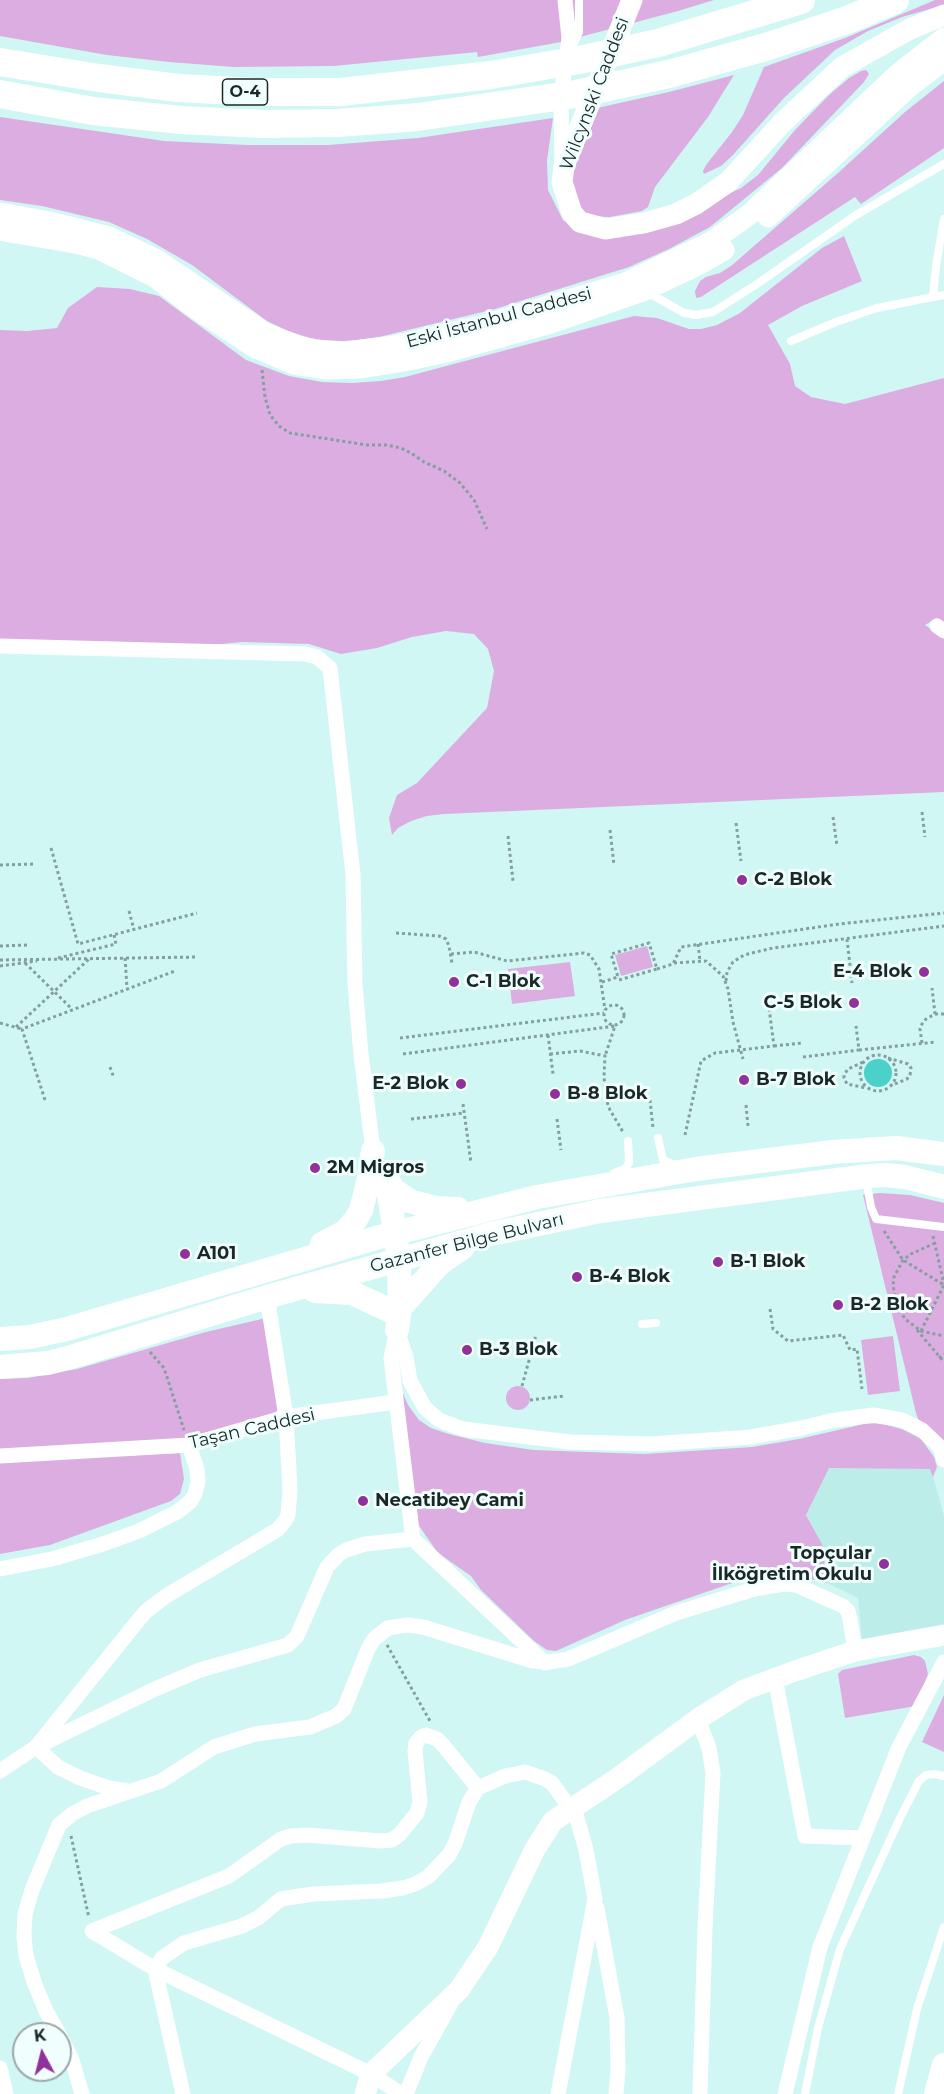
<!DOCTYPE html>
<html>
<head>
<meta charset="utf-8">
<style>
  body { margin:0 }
  #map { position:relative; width:944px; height:2094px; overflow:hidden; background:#d1f7f4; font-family:Montserrat,sans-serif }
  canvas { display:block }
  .north { position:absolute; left:12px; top:2022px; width:60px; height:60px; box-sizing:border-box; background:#f0fffe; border:2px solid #9aa9a8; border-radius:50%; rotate:353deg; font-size:16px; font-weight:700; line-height:24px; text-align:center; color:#1a2827 }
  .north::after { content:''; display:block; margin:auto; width:21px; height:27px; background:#90329b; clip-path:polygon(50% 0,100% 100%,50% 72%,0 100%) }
</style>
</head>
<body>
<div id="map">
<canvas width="944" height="2094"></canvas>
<div class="north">K</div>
</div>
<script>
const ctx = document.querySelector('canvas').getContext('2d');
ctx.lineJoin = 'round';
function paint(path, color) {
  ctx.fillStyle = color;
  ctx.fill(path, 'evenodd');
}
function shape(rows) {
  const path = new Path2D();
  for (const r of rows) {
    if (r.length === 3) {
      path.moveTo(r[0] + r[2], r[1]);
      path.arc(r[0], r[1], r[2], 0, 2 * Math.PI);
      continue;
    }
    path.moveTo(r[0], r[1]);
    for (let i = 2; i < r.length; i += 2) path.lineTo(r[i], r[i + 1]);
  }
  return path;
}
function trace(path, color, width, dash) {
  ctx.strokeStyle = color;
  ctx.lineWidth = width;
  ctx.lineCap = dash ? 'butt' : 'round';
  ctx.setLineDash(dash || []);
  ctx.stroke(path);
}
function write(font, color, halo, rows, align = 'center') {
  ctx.font = font + ' Montserrat,sans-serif';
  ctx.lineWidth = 6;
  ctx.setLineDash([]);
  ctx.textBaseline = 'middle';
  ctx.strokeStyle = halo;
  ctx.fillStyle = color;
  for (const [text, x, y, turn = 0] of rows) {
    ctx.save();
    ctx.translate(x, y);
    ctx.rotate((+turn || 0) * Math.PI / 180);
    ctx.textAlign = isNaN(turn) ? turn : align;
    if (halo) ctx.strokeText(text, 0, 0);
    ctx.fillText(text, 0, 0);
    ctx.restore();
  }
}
paint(shape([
  [829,1467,931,1469,944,1516,944,1627,862,1640,858,1598,827,1583,822,1544,806,1515]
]), '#bdede9');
paint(shape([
  [0,0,714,0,678,11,561,42,478,57,477,52,334,66,234,67,169,62,107,55,0,36],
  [935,0,944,0,944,5,902,17,868,31,835,50,784,98,732,156,721,166,704,174,703,171,706,165,732,132,743,115,764,67,845,38],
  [866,70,869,74,864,82,782,168,710,227,669,249,629,267,495,309,379,337,357,340,332,342,310,338,288,331,267,321,192,265,147,239,109,222,42,206,0,200,0,117,164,141,247,145,328,145,418,138,553,118,547,160,548,190,563,220,579,230,677,218,741,188,758,175,795,130,829,95,849,78,861,71],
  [734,75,708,117,655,187,648,207,642,211,610,217,586,216,571,205,570,160,597,108,669,92],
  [944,81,944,148,861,204,855,197,701,297,696,298,695,291,700,281,706,277,720,273,731,266,838,173,905,112],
  [844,236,862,281,802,306,768,325,790,364,795,386,811,397,845,404,944,378,944,623,937,618,925,625,944,638,944,792,444,814,427,816,411,821,398,828,392,835,389,818,397,795,417,783,487,708,494,671,488,649,474,634,446,631,412,637,377,648,341,654,309,644,242,642,123,654,0,639,0,330,27,331,57,328,68,308,97,287,130,289,159,296,246,360,289,376,322,382,352,383,381,381,405,377,634,316,657,318,689,329,701,329,717,325,740,313,822,248],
  [647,946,653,967,621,976,615,955],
  [570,962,575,996,512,1004,508,969],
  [880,1193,910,1195,944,1203,944,1444,918,1419,916,1413,863,1195],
  [266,1318,278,1409,273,1416,181,1440,0,1449,0,1379,28,1378,77,1369,206,1332],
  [893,1336,900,1391,868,1395,861,1340],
  [398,1382,408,1405,419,1420,431,1428,449,1434,485,1443,534,1450,644,1454,752,1447,799,1439,864,1424,881,1423,904,1430,921,1439,934,1457,937,1467,933,1477,930,1469,829,1468,806,1515,822,1544,827,1583,786,1573,773,1572,741,1580,625,1620,556,1651,547,1650,534,1641,481,1590,471,1576,438,1553,417,1523],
  [518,1398,12],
  [180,1453,184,1479,180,1494,171,1501,50,1545,0,1554,0,1462],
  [914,1655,921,1657,925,1661,928,1674,916,1706,845,1718,838,1674,842,1670],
  [944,1695,944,1752,922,1742]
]), '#dcade1');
paint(shape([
  [878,1073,14]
]), '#4cd0ca');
trace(shape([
  [262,370,265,397,270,415,279,426,290,433,367,445,386,445,401,448,411,453,424,462,444,471,460,483,474,500,487,529],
  [922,812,925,837],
  [833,817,837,846],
  [736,823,741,861],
  [610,830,614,865],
  [508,836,513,881],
  [51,848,78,944,197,913],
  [0,865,36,864],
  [129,911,134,930],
  [396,933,439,936,446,939,449,946,452,963],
  [847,939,852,983],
  [698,944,700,961],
  [0,946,28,945],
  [451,954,474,952,507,961,584,953,590,955,599,969,605,1010],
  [58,958,116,944,114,935],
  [125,958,127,988],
  [0,960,198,957],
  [25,963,72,1009],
  [674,963,706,961,723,976,728,989,733,1022,743,1059],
  [0,966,37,961],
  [657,969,673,964,681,947,839,924,944,913],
  [726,981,727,972,733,962,744,955,756,952,773,948,944,926],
  [602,982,618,977,611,954,649,943,657,969,619,980,618,977],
  [614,1015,10],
  [935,1014,944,1014],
  [0,1023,22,1029],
  [16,1027,89,959],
  [548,1035,553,1074],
  [400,1038,604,1013],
  [922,1043,920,1029,922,1024,926,1019,935,1014,932,988],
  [774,1046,802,1043],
  [859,1050,936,1042],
  [403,1054,615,1026,605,1056],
  [550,1054,580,1051,605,1056,604,1076,606,1099,610,1110,623,1132],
  [878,1073,18],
  [803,1057,859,1050,856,1026],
  [888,1058,908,1064,911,1068,910,1075,907,1079,890,1086],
  [863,1062,848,1069,844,1075,844,1078,847,1084,866,1088],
  [110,1067,114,1078],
  [45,1100,22,1029,175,971],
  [650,1100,653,1128],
  [463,1104,471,1163],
  [746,1105,748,1126],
  [411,1119,464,1113],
  [557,1119,561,1150],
  [685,1135,701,1061,715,1053,774,1046,769,1008],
  [884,1231,903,1260,944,1285],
  [933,1236,944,1284],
  [935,1243,911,1254,903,1260,894,1277,893,1285,896,1303,905,1319,921,1331,944,1336],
  [770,1309,773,1329,788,1341,843,1335,850,1350,857,1349,862,1389],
  [917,1330,944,1362],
  [921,1331,944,1285],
  [150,1352,164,1368,184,1430],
  [939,1358,944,1354],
  [522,1386,536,1335],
  [530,1400,564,1396],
  [387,1645,430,1721],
  [71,1836,89,1918]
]), '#84a09e', 3, [3, 3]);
trace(shape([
  [573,45,579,32,579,0],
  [647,292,684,313,696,315,713,312,757,284,856,215,944,164],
  [933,296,936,266,944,219],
  [791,341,836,322,877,308,944,295],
  [658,1138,663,1160,675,1165],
  [614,1173,625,1169,629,1163,628,1141],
  [866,1179,871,1207,876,1219,944,1227],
  [642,1324,656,1323],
  [805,2094,818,2028,840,1949,900,1818,919,1781,926,1775,934,1774,944,1776],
  [898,2094,917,2009,944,1927]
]), '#fff', 8);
trace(shape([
  [562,167,561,98,569,38,565,0],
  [937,626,944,631],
  [0,646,305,654,317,657,330,668,353,875,355,984,361,1054,373,1151],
  [397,1330,406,1357,410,1381,425,1408,439,1420,463,1429,570,1442,651,1444,751,1437,802,1428,830,1421,873,1415,902,1420,922,1430,940,1447,944,1460],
  [397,1330,391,1358,413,1539,545,1663],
  [0,1456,189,1445,286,1417,395,1402],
  [0,1569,52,1559,103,1544,139,1531,177,1512,190,1502,195,1494,198,1482,197,1469,189,1445],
  [775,1678,805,1836,862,1838],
  [698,1719,709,1748,713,1773,705,1928,700,2094],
  [36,1747,145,1612,166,1596,277,1530,285,1521,288,1515,290,1490,286,1417,267,1297],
  [36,1747,58,1767,80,1778,109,1788,128,1791],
  [0,1771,36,1747,155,1689,200,1670,288,1645,297,1636,327,1567,338,1555,346,1550,365,1544,413,1539],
  [597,1908,617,2018,618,2070,616,2094],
  [59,2034,46,2011,34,1982,26,1956,24,1936,25,1914,32,1890,59,1825,72,1814,87,1806,161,1781,214,1747,255,1734,310,1727,336,1716,344,1709,368,1649,374,1639,388,1628,407,1625,423,1627,533,1661,549,1662,568,1659,676,1613,754,1589,784,1584,796,1585,843,1606,848,1611,850,1619,855,1651],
  [60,2036,72,2060,82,2094],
  [0,2068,6,2094],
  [183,2094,155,1969,162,1958,184,1943,242,1926,258,1918,281,1899,313,1894,382,1891,403,1888,415,1884,428,1877,449,1855,455,1844,469,1802,478,1788,505,1776,525,1772,545,1779,552,1783,577,1818,586,1850,595,1899,558,2094],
  [401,2094,371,2074,155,1969,92,1931,229,1876,281,1839,291,1836,307,1835,381,1841,392,1840,400,1834,417,1813,420,1802,415,1751,416,1743,421,1737,426,1735,437,1739,443,1745,478,1788],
  [406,2094,421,2057,450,2005],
  [785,2094,820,1947,899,1747,944,1662]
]), '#fff', 15);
trace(shape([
  [632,0,564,166,562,182,572,213,580,222,606,229,644,223,676,214,696,204,728,182,783,122,842,67,910,29,944,15],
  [0,213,50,222,109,237,157,260,265,333,298,346,315,350,346,352,394,346,481,326,625,283,711,242,750,214,898,74,944,38],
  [768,217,909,87,944,60],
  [0,230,80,244,99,249,155,277,192,306,254,347,294,364,327,369,361,368,404,361,451,351,548,324,645,290,698,265,724,250],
  [365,2094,371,2074,459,1990,488,1947,535,1849,553,1821,615,1780,698,1719,744,1690,795,1671,855,1651,944,1635]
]), '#fff', 21);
trace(shape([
  [385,1177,394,1190,409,1201,436,1208,458,1209],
  [387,1180,399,1260,400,1308,397,1330],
  [322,1244,345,1232,356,1219,361,1210,368,1183,373,1151],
  [315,1291,352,1293,389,1310],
  [400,1308,440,1263,462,1248],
  [0,1339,30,1337,67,1329,376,1238,537,1197,696,1169,833,1152,896,1148,944,1154],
  [0,1367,48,1363,71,1357,267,1297,491,1234,600,1211,868,1176,885,1175,905,1177,944,1187],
  [936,2094,944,2065]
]), '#fff', 24);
trace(shape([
  [0,62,99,78,178,88,256,92,341,92,491,75,579,60,658,43,801,0],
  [0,94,93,111,181,120,261,124,339,123,418,117,576,94,669,74,769,46,847,20,895,0]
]), '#fff', 28);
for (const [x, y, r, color] of [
  [742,880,6,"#90329b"],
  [924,972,6,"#90329b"],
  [454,982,6,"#90329b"],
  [854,1003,6,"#90329b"],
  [744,1080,6,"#90329b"],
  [461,1084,6,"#90329b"],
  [555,1094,6,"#90329b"],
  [315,1168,6,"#90329b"],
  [185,1254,6,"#90329b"],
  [718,1262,6,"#90329b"],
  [577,1277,6,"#90329b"],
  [838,1305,6,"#90329b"],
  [467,1350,6,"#90329b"],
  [363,1501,6,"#90329b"],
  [884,1564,6,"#90329b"]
]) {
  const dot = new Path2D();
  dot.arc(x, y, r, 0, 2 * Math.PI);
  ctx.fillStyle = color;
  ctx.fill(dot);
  trace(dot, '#f0fffe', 2);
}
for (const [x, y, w] of [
  [245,92,45]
]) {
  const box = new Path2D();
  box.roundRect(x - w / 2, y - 13, w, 26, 4.5);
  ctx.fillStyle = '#f0fffe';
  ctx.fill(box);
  trace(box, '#1a2827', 1.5);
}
write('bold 16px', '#1a2827', null, [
  ["O-4",245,92]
]);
write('18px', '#1a2827', '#f0fffe', [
  ["Wilcynski Caddesi",595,94,-69],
  ["Eski İstanbul Caddesi",499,318,-15],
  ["Gazanfer Bilge Bulvarı",467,1243,-14],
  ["Taşan Caddesi",252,1429,-13]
]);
write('bold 18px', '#1a2827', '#f0fffe', [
  ["C-2 Blok",754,880],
  ["E-4 Blok",912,972,"right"],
  ["C-1 Blok",466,982],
  ["C-5 Blok",842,1003,"right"],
  ["B-7 Blok",756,1080],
  ["E-2 Blok",449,1084,"right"],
  ["B-8 Blok",567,1094],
  ["2M Migros",327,1168],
  ["A101",197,1254],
  ["B-1 Blok",730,1262],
  ["B-4 Blok",589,1277],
  ["B-2 Blok",850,1305],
  ["B-3 Blok",479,1350],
  ["Necatibey Cami",375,1501],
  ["Topçular",872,1554,"right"],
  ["İlköğretim Okulu",872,1575,"right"]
], 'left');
</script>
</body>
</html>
